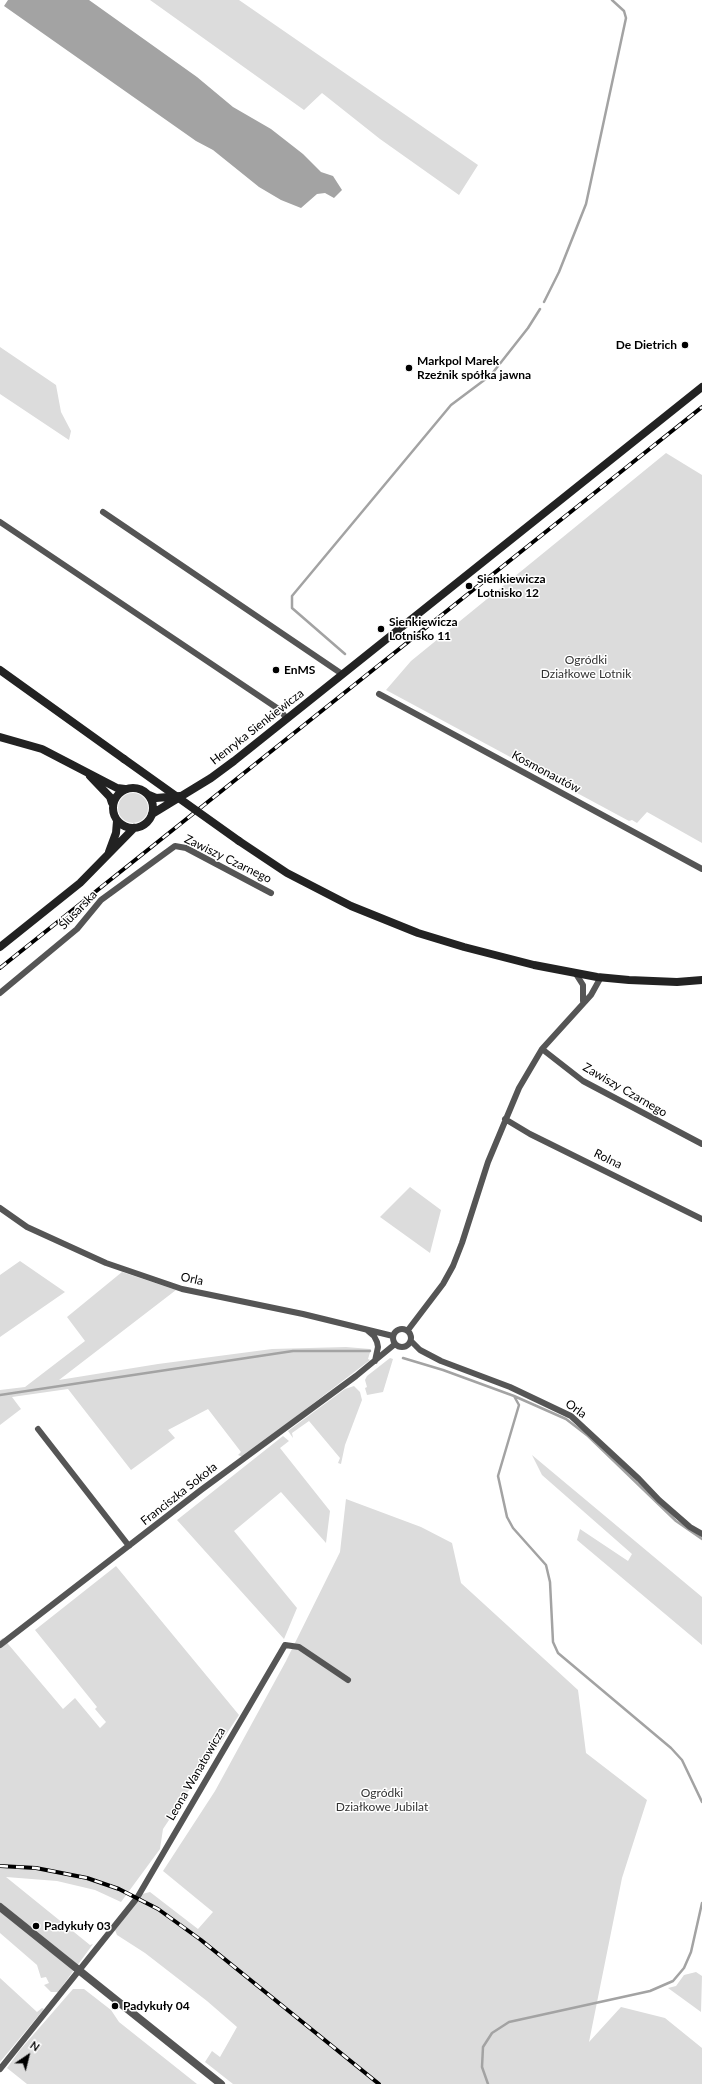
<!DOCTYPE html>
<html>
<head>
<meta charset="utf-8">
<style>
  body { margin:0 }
  #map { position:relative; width:702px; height:2084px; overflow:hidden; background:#fff; font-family:Lato,sans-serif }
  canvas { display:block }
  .north { position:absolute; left:8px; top:2036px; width:40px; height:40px; -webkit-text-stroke:3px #fff; paint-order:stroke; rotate:35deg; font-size:11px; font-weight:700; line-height:16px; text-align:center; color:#000 }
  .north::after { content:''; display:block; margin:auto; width:14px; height:18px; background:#000; clip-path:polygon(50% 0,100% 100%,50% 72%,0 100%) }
</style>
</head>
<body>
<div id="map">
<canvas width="702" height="2084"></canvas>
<div class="north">N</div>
</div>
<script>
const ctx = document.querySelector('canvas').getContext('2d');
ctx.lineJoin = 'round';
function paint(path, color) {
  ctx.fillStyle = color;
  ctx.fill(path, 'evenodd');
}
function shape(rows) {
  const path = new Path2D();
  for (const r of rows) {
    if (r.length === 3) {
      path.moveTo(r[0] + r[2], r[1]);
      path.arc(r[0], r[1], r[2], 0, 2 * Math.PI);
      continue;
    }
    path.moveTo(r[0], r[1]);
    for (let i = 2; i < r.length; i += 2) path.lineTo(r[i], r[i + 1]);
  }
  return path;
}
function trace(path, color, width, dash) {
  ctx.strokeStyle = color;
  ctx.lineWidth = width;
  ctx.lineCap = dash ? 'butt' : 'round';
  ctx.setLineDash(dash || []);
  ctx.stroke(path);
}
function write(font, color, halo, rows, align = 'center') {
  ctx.font = font + ' Lato,sans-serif';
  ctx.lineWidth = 3;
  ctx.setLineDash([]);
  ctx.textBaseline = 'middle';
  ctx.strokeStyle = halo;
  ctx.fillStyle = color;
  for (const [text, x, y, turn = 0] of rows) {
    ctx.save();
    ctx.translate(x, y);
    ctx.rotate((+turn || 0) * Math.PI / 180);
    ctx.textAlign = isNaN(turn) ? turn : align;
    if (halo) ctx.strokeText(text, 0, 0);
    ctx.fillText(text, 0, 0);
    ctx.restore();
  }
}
paint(shape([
  [150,0,239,0,478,165,459,195,380,139,322,93,304,110],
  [0,347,56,385,61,412,71,431,69,440,0,394],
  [666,453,702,475,702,843,647,812,637,823,632,820,629,821,386,690,411,661],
  [133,808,15],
  [410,1187,441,1210,430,1253,380,1217],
  [20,1261,65,1292,0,1337,0,1275],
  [122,1272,176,1290,59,1380,158,1364,272,1349,346,1347,370,1349,371,1349,368,1359,370,1360,243,1457,238,1455,241,1452,208,1409,168,1430,175,1438,131,1470,68,1389,12,1397,21,1409,0,1425,0,1390,25,1387,85,1341,67,1317],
  [390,1358,393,1359,383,1392,367,1395,365,1388,367,1387,365,1380,367,1376],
  [354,1386,360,1392,362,1400,345,1445,341,1464,338,1463,340,1458,309,1421,292,1433,293,1438,288,1431,345,1389],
  [283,1436,289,1441,280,1448,330,1511,326,1543,281,1492,234,1531,297,1608,284,1639,177,1520],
  [532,1455,702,1597,702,1645,577,1540,580,1529,628,1561,632,1554,542,1475],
  [346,1499,421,1527,452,1543,461,1583,578,1690,586,1753,647,1800,622,1878,589,2042,621,2007,665,2018,702,2048,702,2084,233,2084,205,2062,212,2051,220,2057,237,2027,207,2001,145,1953,117,1935,115,1930,142,1894,150,1892,198,1929,213,1912,163,1871,215,1791,286,1661,340,1552],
  [116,1566,239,1715,163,1829,160,1849,121,1902,95,1890,57,1881,6,1877,90,1945,93,1944,58,1992,51,1992,44,1985,49,1983,46,1977,41,1978,37,1965,0,1933,0,1640,3,1638,63,1709,75,1698,100,1728,106,1722,95,1709,97,1707,35,1630],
  [696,1972,702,1976,701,2012,668,1988,676,1986,684,1975],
  [0,1978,37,2012,42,2008,44,2009,0,2062],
  [73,1989,84,1989,111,2010,119,2022,197,2084,27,2084,7,2068,20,2050]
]), '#dcdcdc');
paint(shape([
  [8,0,89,0,197,77,233,107,271,129,303,154,321,172,333,176,342,190,334,198,325,193,317,194,301,208,281,200,259,187,213,150,196,141,4,6]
]), '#a3a3a3');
trace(shape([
  [544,302,559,272,586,204,626,18,624,11,612,0],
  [345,654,292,608,292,596,451,405,491,375,528,328,540,309],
  [403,1358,443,1370,514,1396,566,1419,588,1436,676,1521,702,1539],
  [0,1395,293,1351,370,1351],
  [514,1396,519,1405,498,1476,507,1517,513,1528,546,1565,550,1582,553,1642,558,1653,671,1748,682,1760,702,1802],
  [488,2084,482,2067,483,2047,492,2033,509,2022,650,1991,673,1981,684,1968,691,1952,702,1903]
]), '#a3a3a3', 2.5);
trace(shape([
  [103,512,342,674],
  [0,522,280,710,287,719],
  [379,694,702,869],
  [576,974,583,985,583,1001],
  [0,993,77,929,101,900,175,846,186,848,271,893],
  [542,1049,583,1081,702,1144],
  [505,1119,530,1134,702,1219],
  [0,1208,27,1227,106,1263,182,1289,303,1314,393,1336],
  [402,1338,9],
  [367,1330,374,1336,377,1342,378,1347,375,1361],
  [408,1330,443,1284,453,1266,462,1243,488,1162,519,1088,542,1049,591,995,601,977],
  [411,1341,420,1350,441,1361,510,1387,571,1416,639,1479,659,1500,690,1527,702,1534],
  [38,1429,129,1546],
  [0,1645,201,1490,356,1376,395,1344],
  [0,2069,137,1898,285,1645,299,1647,348,1680]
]), '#555', 6);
trace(shape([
  [0,1907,221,2084]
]), '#555', 8);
trace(shape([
  [0,670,124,759],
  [0,737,42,749,117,788,125,789],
  [90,776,110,797,112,803],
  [133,808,20],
  [149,795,156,798,180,796],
  [152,814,211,778,234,761,702,387],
  [239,841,287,873,351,906,418,933,464,947,534,965,597,977,629,980,677,982,702,980],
  [109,852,116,833,117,821],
  [0,947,80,883,134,828]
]), '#222', 8);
const rail = shape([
  [0,968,702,407],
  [0,1866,36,1868,87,1878,119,1889,158,1909,201,1940,379,2084]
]);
trace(rail, '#000', 4);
trace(rail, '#fff', 2.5, [8]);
trace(shape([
  [124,759,239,841]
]), '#222', 8);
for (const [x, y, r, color] of [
  [685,345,4,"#000"],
  [409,368,4,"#000"],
  [469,586,4,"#000"],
  [381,629,4,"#000"],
  [276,670,4,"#000"],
  [36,1926,4,"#000"],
  [115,2006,4,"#000"]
]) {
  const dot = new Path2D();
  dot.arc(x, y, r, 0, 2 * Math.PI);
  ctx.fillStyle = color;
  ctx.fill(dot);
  trace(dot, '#fff', 1.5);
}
write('bold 12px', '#000', '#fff', [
  ["De Dietrich",677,345,"right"],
  ["Markpol Marek",417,361],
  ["Rzeźnik spółka jawna",417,375],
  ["Sienkiewicza",477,579],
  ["Lotnisko 12",477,593],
  ["Sienkiewicza",389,622],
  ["Lotnisko 11",389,636],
  ["EnMS",284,670],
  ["Padykuły 03",44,1926],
  ["Padykuły 04",123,2006]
], 'left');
write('12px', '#333', '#fff', [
  ["Ogródki",586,660],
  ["Działkowe Lotnik",586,674],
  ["Ogródki",382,1793],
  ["Działkowe Jubilat",382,1807]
]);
write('12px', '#000', '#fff', [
  ["Henryka Sienkiewicza",257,727,-38],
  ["Kosmonautów",546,772,28],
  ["Zawiszy Czarnego",228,859,26],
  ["Ślusarska",78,910,-46],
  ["Zawiszy Czarnego",625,1090,30],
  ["Rolna",608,1159,26],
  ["Orla",192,1279,12],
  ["Orla",576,1409,36],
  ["Franciszka Sokoła",179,1494,-38],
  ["Leona Wanatowicza",196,1774,-60]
]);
</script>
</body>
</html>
